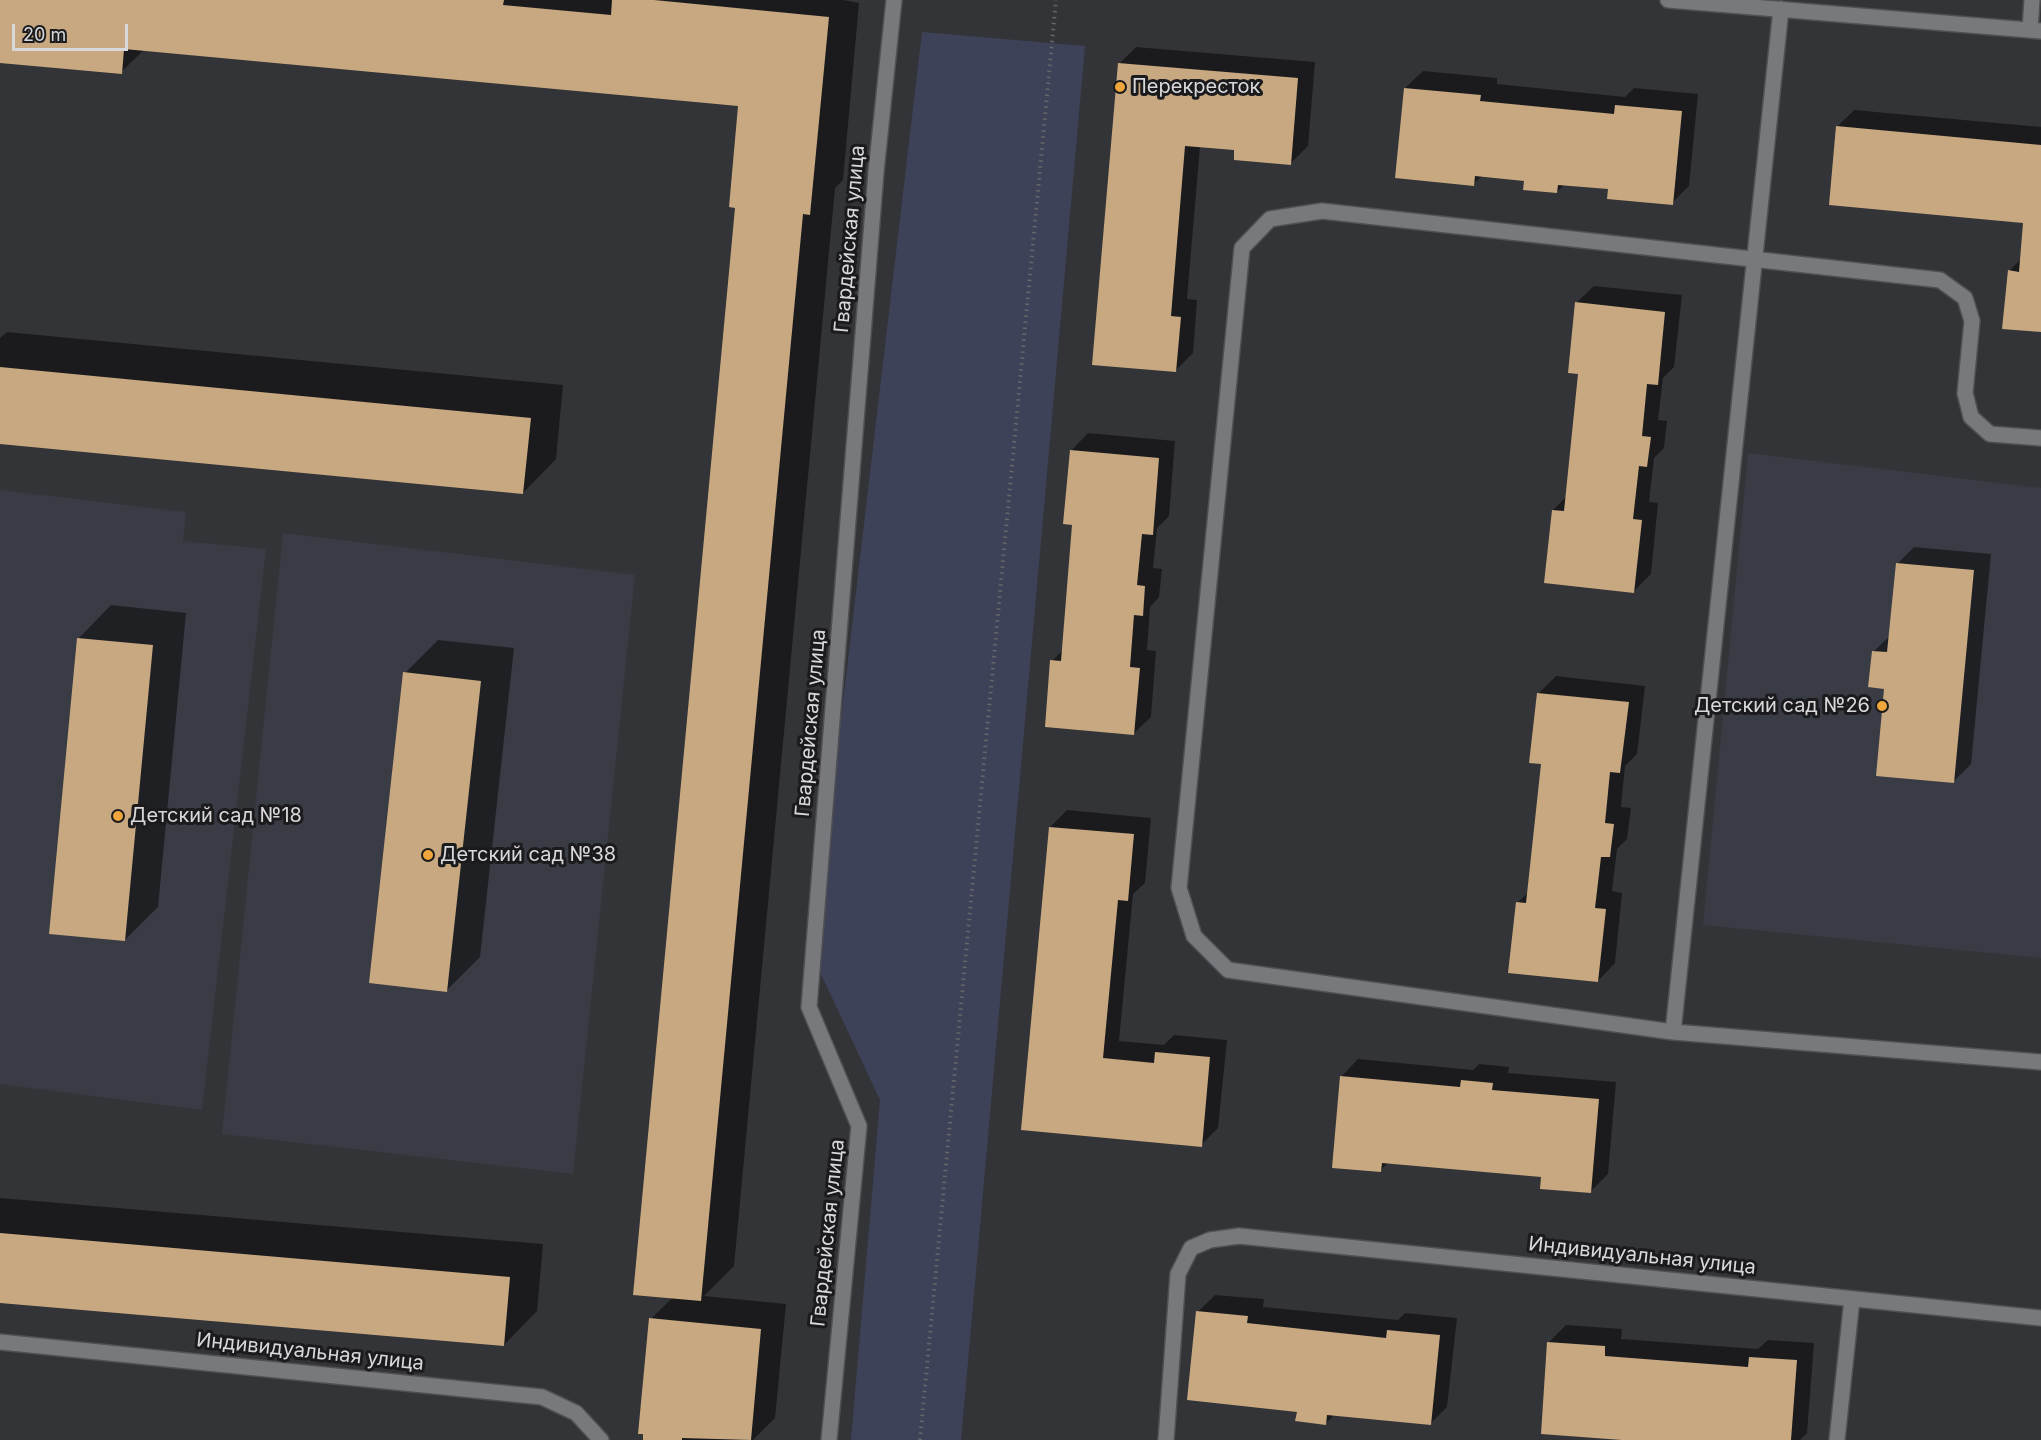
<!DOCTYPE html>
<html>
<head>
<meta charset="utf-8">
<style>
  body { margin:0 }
  #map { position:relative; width:2041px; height:1440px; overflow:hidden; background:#333437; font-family:Inter,sans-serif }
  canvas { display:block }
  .scale { position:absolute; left:12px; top:24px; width:116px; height:27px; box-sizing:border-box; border:3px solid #d8d8da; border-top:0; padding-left:8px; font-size:18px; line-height:21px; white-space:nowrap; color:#d8d8da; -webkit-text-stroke:4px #1b1b1d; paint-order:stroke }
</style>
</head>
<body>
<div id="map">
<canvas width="2041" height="1440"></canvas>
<div class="scale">20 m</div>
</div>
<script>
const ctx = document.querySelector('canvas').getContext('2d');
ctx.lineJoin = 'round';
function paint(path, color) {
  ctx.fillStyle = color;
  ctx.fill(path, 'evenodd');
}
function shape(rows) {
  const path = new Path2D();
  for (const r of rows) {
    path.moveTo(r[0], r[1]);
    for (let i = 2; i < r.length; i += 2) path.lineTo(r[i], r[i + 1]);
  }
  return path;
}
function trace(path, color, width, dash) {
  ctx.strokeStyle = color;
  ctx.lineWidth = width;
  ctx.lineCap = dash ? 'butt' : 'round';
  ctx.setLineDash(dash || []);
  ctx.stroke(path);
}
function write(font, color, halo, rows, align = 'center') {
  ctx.font = font + ' Inter,sans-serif';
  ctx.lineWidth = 6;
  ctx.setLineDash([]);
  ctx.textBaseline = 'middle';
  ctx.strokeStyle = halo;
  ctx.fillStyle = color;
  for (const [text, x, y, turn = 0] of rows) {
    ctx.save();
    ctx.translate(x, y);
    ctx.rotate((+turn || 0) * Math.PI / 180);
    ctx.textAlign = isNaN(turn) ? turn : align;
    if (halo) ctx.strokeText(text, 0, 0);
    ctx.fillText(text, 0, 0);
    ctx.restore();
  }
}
paint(shape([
  [1748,453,2041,488,2041,958,1703,925],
  [0,490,186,512,183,541,266,549,202,1110,0,1084],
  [283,533,635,575,573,1174,222,1134]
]), '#3a3c45');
paint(shape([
  [922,32,1085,46,961,1440,851,1440,880,1100,813,957]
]), '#3e4259');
paint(shape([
  [0,0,843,0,859,3,843,180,835,188,734,1266,704,1296,786,1304,775,1418,753,1440,644,1440,651,1319,673,1297,737,206,739,105,145,49,121,72,0,61],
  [1136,47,1315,62,1308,146,1291,163,1236,149,1200,146,1187,299,1197,300,1193,353,1175,371,1119,64],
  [1423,71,1497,78,1497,84,1625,97,1634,88,1698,94,1689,186,1672,203,1609,188,1565,184,1557,192,1526,180,1482,176,1473,184,1405,88],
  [1854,110,2041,127,2041,331,2009,271,2021,259,2024,222,1837,127],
  [1594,286,1682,295,1674,367,1663,378,1658,420,1667,421,1664,448,1654,458,1649,502,1658,503,1651,574,1634,591,1553,510,1567,496,1580,373,1576,303],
  [7,332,563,385,556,459,523,493,0,443,0,338],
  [1088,433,1175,441,1169,516,1157,528,1153,568,1162,569,1159,597,1150,607,1147,650,1156,651,1151,717,1133,734,1052,661,1063,650,1074,524,1071,451],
  [1914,547,1991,554,1971,764,1954,781,1873,652,1891,635,1897,564],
  [111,605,186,613,158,907,125,940,78,639],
  [438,640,514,648,480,957,447,990,405,673],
  [1556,676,1645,686,1637,754,1625,766,1621,807,1631,808,1627,839,1617,849,1612,891,1622,893,1615,963,1598,981,1518,902,1529,892,1543,763,1539,693],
  [1067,810,1151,818,1145,883,1133,894,1119,1041,1164,1045,1174,1035,1227,1040,1218,1128,1201,1145,1022,1129,1050,827],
  [1358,1059,1473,1070,1479,1064,1509,1067,1508,1073,1616,1082,1608,1174,1590,1192,1543,1175,1389,1162,1380,1171,1341,1077],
  [0,1198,543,1244,537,1311,504,1345,0,1301],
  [1215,1295,1264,1299,1263,1307,1398,1320,1405,1313,1457,1318,1447,1407,1430,1424,1335,1414,1326,1423,1298,1410,1198,1312],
  [1566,1325,1622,1329,1621,1339,1758,1349,1768,1340,1814,1343,1807,1433,1800,1440,1643,1440,1549,1342]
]), '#0007');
paint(shape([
  [0,0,504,0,503,5,611,15,612,0,654,0,829,17,810,215,803,214,701,1301,633,1295,735,208,729,207,738,106,124,49,122,74,0,63],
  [1118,63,1298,78,1291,165,1234,160,1234,150,1185,146,1171,316,1181,317,1176,372,1092,365],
  [1404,88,1481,95,1480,101,1614,114,1615,105,1682,111,1673,205,1607,199,1608,189,1558,185,1557,193,1523,190,1524,181,1475,176,1474,186,1395,178],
  [1836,126,2041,145,2041,332,2002,329,2008,270,2019,272,2023,223,1829,205],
  [1575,302,1665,312,1658,385,1647,384,1642,436,1651,437,1647,467,1639,466,1633,519,1642,520,1634,593,1544,583,1552,510,1564,511,1578,374,1568,373],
  [0,367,531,418,523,494,0,444],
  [1070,450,1159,458,1153,535,1142,534,1137,585,1145,586,1143,616,1134,615,1130,667,1140,668,1134,735,1045,727,1050,660,1061,661,1072,525,1063,524],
  [1896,563,1974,570,1954,783,1876,776,1884,689,1868,687,1872,651,1887,652],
  [77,638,153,645,125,941,49,934],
  [403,672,481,681,447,992,369,983],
  [1537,693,1629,702,1620,773,1610,772,1605,823,1614,824,1610,857,1601,857,1595,908,1606,909,1598,982,1508,973,1516,902,1526,903,1541,764,1529,763],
  [1049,827,1134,834,1128,901,1118,900,1103,1058,1154,1063,1155,1052,1210,1057,1202,1147,1021,1130],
  [1340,1076,1460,1087,1461,1080,1493,1083,1492,1090,1599,1099,1591,1193,1540,1189,1541,1177,1382,1163,1381,1172,1332,1168],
  [0,1233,510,1277,504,1346,0,1303],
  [1196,1311,1248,1316,1247,1323,1386,1338,1387,1330,1440,1335,1431,1425,1327,1415,1326,1425,1295,1421,1297,1412,1187,1400],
  [649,1318,761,1329,751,1440,682,1438,682,1440,643,1440,643,1434,638,1434],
  [1547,1342,1605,1346,1605,1356,1748,1367,1749,1357,1797,1360,1791,1440,1622,1440,1541,1434]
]), '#c7a881');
const lane = shape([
  [2030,29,2032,0],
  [2041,438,1990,434,1971,417,1965,393,1972,321,1965,298,1940,280,1322,211,1270,219,1242,248,1179,888,1194,936,1228,970,1673,1032,2041,1062],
  [1673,1032,1781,9],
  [1166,1440,1178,1274,1191,1248,1210,1240,1239,1236],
  [1837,1440,1852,1299]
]);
const street = shape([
  [1668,0,2041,31],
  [1239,1236,2041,1318],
  [0,1342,542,1397,576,1413,601,1440],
  [829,1440,859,1126,809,1007,876,172,894,0]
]);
trace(lane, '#505053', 18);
trace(street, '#505053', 18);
trace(shape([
  [920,1440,1056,0]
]), '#66676a', 4, [1.5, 4.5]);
trace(lane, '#78797d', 15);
trace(street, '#78797d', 15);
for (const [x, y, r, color] of [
  [1120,87,6,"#efa73d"],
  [1882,706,6,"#efa73d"],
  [118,816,6,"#efa73d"],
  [428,855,6,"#efa73d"]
]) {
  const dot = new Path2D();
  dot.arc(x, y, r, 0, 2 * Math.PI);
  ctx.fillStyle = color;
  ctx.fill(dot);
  trace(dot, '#1b1b1d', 2);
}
write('20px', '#d8d8da', '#1b1b1d', [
  ["Перекресток",1132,87],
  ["Детский сад №26",1870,706,"right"],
  ["Детский сад №18",130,816],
  ["Детский сад №38",440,855]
], 'left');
write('20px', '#d8d8da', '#1b1b1d', [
  ["Гвардейская улица",850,239,-85],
  ["Гвардейская улица",811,723,-85],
  ["Гвардейская улица",828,1233,-84],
  ["Индивидуальная улица",1642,1256,6],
  ["Индивидуальная улица",310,1352,6]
]);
</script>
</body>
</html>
